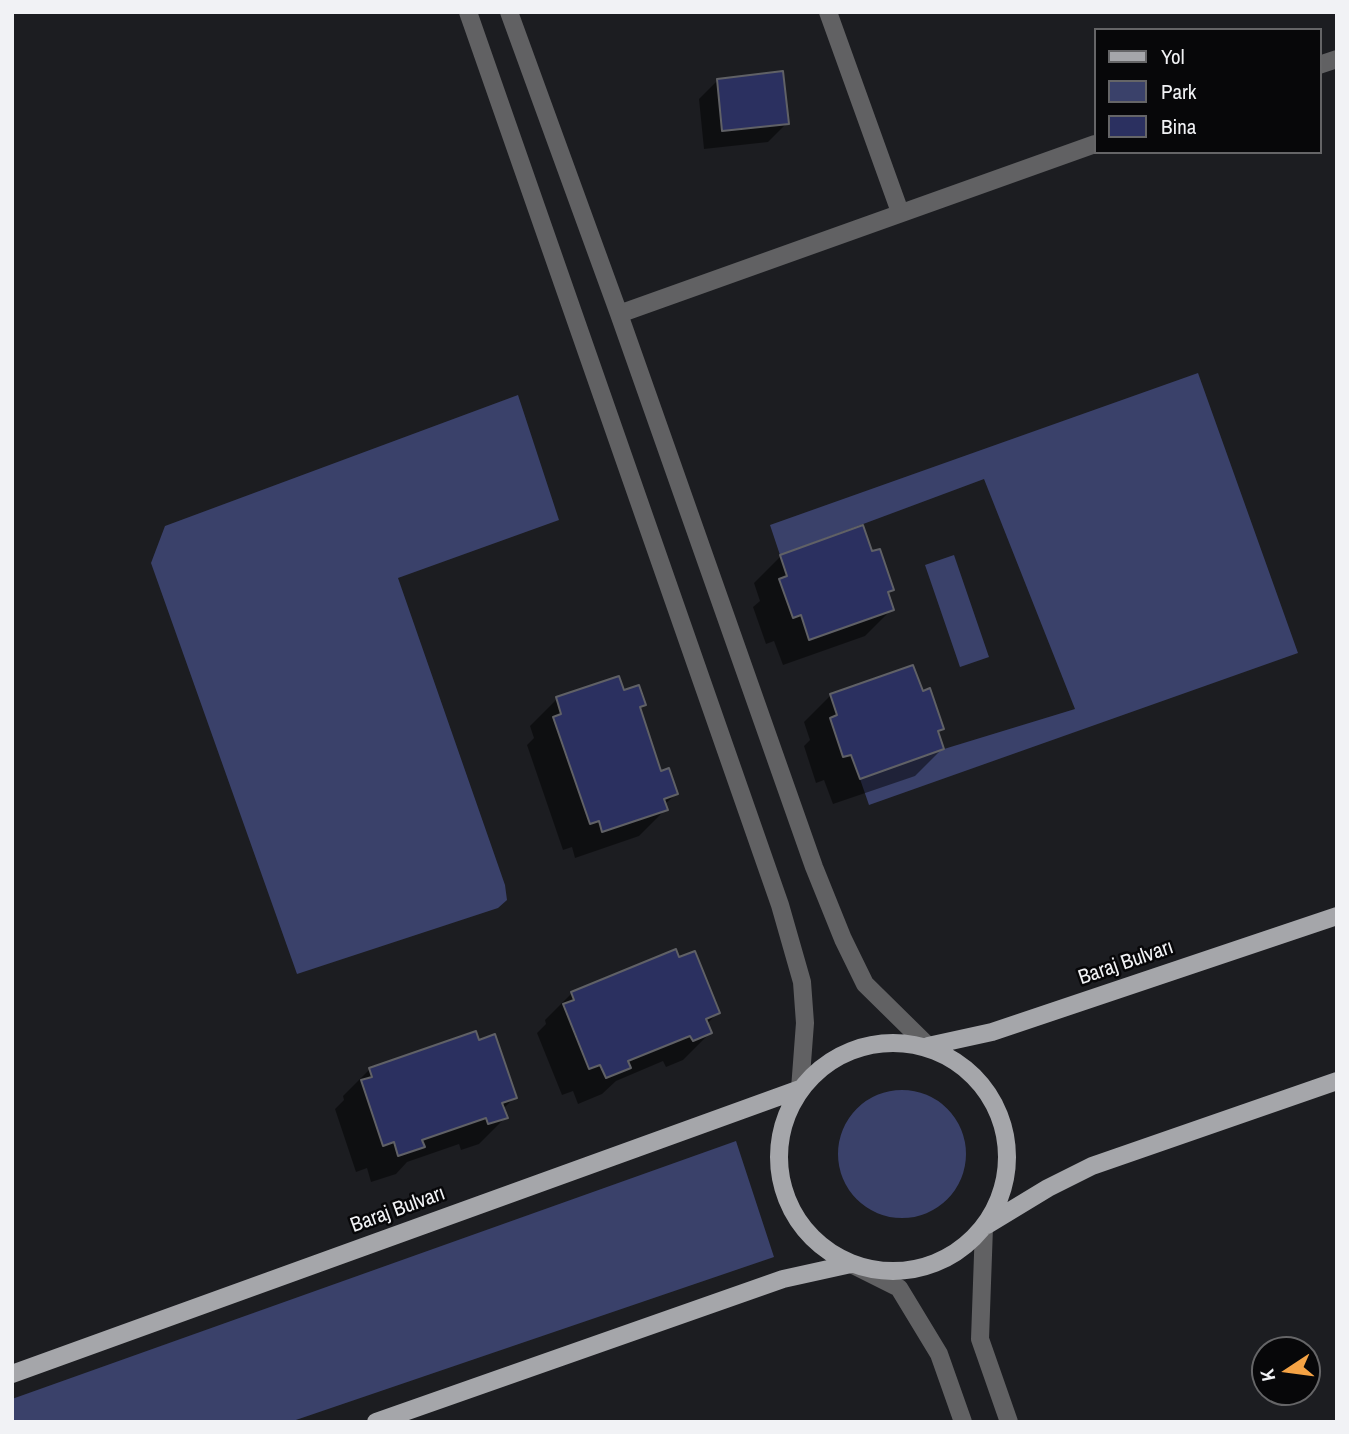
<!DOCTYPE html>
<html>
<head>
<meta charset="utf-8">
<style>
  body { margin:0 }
  #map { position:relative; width:1349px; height:1434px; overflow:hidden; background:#1c1d21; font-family:"Archivo Narrow",sans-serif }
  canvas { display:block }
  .frame { position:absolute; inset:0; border:14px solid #f1f2f5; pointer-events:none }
  .legend { position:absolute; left:1094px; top:28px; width:228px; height:126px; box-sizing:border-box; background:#070709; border:2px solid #656567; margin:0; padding:9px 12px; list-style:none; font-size:21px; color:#f1f2f5 }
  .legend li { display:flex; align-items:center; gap:14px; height:35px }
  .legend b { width:35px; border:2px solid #656567 }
  .north { position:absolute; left:1251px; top:1336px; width:70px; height:70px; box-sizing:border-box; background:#070709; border:2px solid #656567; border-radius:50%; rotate:257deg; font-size:19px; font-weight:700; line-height:28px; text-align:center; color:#f1f2f5 }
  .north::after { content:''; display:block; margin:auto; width:24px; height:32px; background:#f5a345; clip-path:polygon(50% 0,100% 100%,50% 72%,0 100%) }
</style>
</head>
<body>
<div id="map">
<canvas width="1349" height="1434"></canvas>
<div class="frame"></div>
<ul class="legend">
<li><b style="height:9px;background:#a5a6aa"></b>Yol</li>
<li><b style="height:19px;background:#3a416a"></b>Park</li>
<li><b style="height:19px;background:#2b3060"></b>Bina</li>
</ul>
<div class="north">K</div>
</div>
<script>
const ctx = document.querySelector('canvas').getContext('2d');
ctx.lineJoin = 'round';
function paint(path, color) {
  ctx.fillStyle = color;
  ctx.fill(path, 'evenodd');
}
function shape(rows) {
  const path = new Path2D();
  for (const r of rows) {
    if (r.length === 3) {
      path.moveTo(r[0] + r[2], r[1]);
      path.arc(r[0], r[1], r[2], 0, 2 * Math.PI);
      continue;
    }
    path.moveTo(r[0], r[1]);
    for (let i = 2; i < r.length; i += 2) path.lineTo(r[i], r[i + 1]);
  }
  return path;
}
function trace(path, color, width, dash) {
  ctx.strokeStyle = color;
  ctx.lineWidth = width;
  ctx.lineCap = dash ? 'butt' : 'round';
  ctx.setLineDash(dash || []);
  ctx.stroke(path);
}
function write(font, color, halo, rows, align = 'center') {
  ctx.font = font + ' "Archivo Narrow",sans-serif';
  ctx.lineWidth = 5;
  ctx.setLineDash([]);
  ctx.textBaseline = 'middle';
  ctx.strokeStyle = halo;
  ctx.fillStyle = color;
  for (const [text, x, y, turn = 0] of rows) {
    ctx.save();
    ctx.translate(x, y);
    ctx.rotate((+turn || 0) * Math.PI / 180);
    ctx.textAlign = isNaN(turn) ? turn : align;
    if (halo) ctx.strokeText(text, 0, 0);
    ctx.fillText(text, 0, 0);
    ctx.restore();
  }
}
paint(shape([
  [1198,373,1298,653,869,805,860,779,944,749,1075,709,984,479,780,555,770,525],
  [518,395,559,520,398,578,505,885,507,900,498,908,297,974,151,563,165,526],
  [954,555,989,657,960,667,925,565],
  [902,1154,64],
  [736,1141,774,1257,290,1422,12,1422,12,1399]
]), '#3a416a');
paint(shape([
  [718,80,787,123,768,142,704,149,699,99],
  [871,553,892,590,887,595,892,609,865,636,783,665,774,641,766,644,753,607,760,601,754,583,781,556],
  [623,692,644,704,639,709,660,773,676,794,664,805,666,809,639,836,575,858,572,847,563,850,527,745,534,738,530,726,557,699],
  [921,693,942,729,937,734,942,749,915,776,833,804,824,780,816,783,804,746,810,740,804,722,831,695],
  [678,959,718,1012,707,1024,710,1033,683,1060,666,1067,663,1061,616,1081,602,1094,578,1104,573,1091,562,1095,537,1033,546,1024,545,1020,572,993],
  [370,1069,515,1097,503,1109,506,1117,479,1144,461,1150,459,1144,407,1162,396,1174,371,1182,367,1168,356,1172,335,1109,344,1100,343,1096]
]), '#0007');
const building = shape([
  [783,71,789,124,722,131,717,79,783,71],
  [863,525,872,551,880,549,894,590,888,592,894,610,809,640,801,615,793,618,779,579,787,576,780,555,863,525],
  [913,665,923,691,930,688,944,729,938,731,944,749,860,779,851,755,843,757,830,718,837,715,830,694,913,665],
  [619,676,624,690,639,685,646,705,640,707,661,771,669,768,678,794,664,799,668,810,602,832,599,821,590,824,553,717,561,714,556,697,619,676],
  [676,949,679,957,695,951,720,1013,706,1019,712,1033,693,1041,690,1036,628,1061,631,1068,606,1078,600,1065,589,1069,563,1004,574,1000,571,992,676,949],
  [476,1031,479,1040,495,1034,517,1098,502,1103,508,1118,488,1124,486,1118,422,1140,425,1147,398,1156,394,1142,383,1146,361,1080,372,1077,369,1068,476,1031]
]);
paint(building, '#2b3060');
trace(building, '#606166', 2);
trace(shape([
  [468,12,780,905,802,982,805,1023,800,1089],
  [509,12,619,314,814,867,843,939,865,984,928,1046],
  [828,12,900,212],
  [1319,65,1337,59],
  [619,314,1095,144],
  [984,1227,980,1339,1009,1422],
  [851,1264,899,1288,939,1354,963,1422]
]), '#616163', 18);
trace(shape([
  [893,1157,114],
  [928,1046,992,1032,1337,916],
  [987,1225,1048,1188,1092,1166,1337,1081],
  [12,1374,800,1089],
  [376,1422,783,1279,851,1264]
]), '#a5a6aa', 18);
write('21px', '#f1f2f5', '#070709', [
  ["Baraj Bulvarı",1126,963,-19],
  ["Baraj Bulvarı",398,1210,-20]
]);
</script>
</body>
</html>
